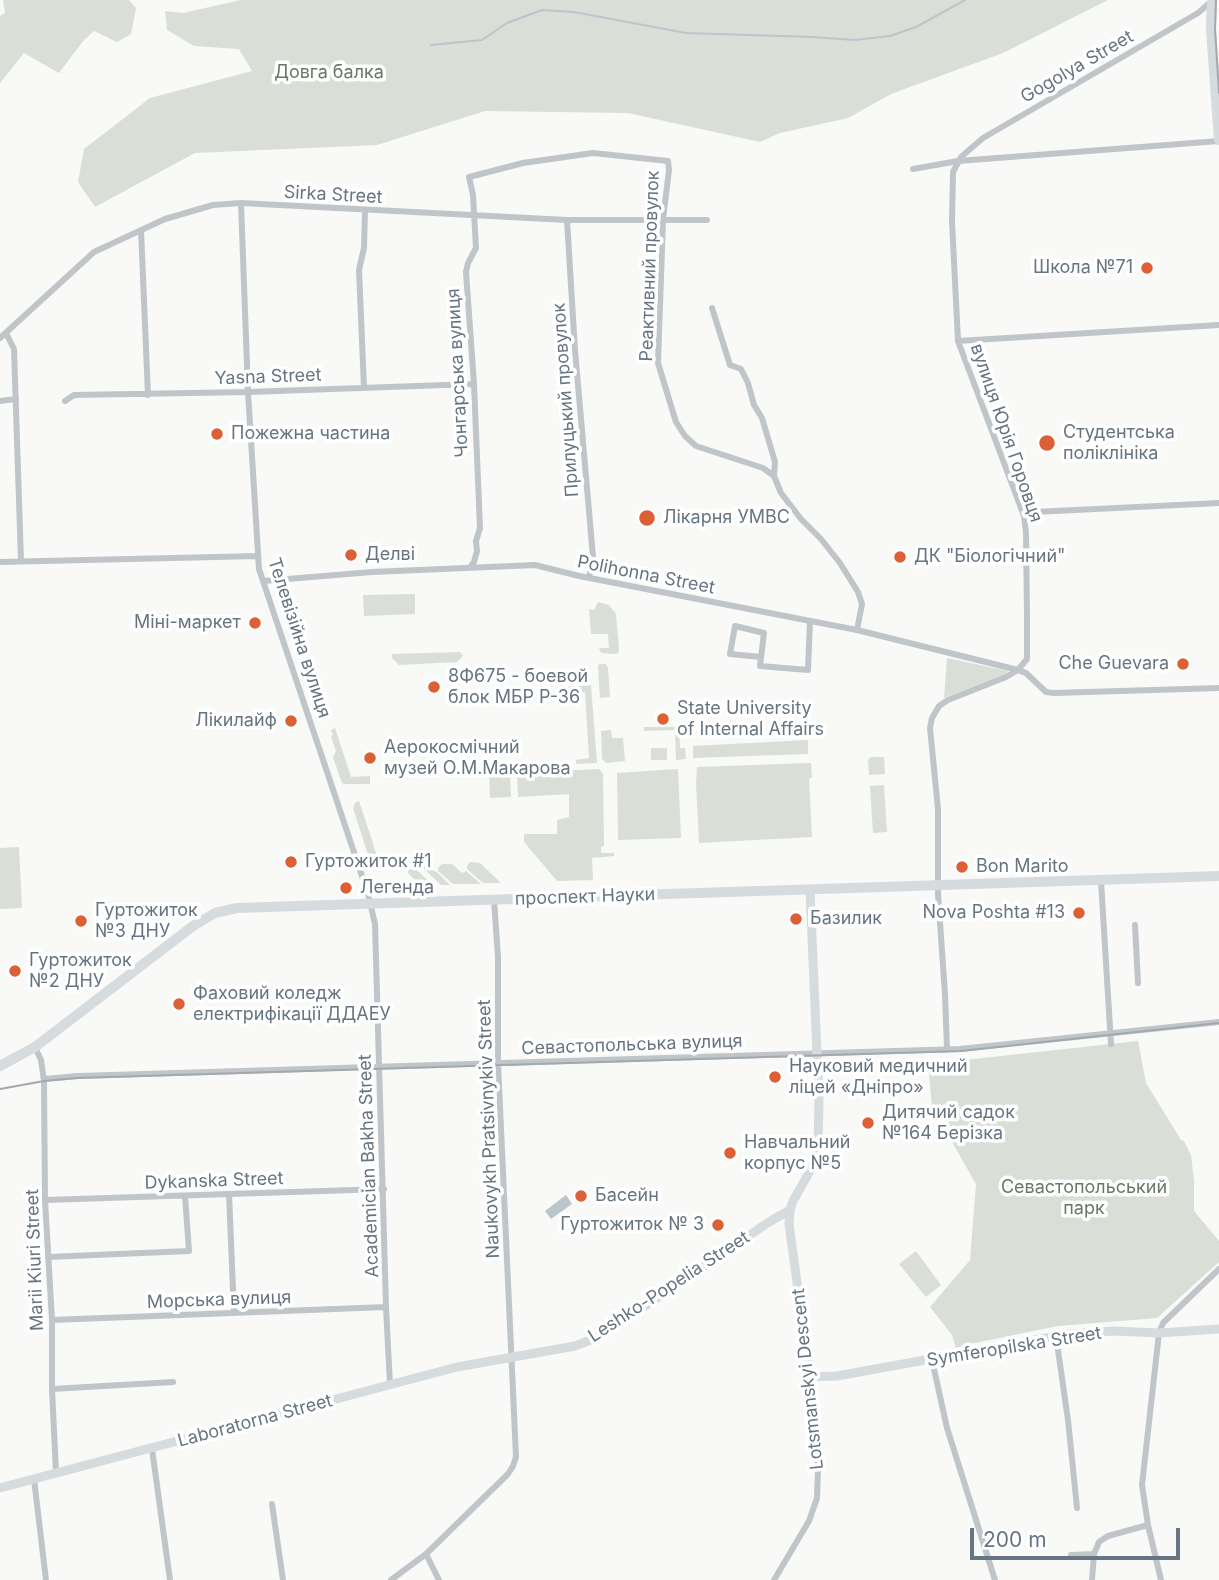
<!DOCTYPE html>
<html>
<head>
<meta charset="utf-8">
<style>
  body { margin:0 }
  #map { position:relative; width:1219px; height:1580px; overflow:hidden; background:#f9f9f7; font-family:Inter,sans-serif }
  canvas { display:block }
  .scale { position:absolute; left:970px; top:1528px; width:210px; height:32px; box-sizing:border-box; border:4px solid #667581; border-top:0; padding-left:9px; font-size:21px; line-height:24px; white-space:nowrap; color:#667581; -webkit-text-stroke:5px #fff; paint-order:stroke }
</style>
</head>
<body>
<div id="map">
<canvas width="1219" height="1580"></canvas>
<div class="scale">200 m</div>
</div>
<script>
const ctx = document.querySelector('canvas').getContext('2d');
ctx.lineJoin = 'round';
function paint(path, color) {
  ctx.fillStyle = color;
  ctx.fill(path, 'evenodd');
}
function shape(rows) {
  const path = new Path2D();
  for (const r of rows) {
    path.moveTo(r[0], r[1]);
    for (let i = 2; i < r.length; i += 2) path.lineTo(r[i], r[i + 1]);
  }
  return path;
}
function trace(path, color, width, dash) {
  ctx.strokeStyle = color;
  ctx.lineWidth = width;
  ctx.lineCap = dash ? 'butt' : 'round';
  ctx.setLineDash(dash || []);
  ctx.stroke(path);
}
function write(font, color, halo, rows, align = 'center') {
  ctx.font = font + ' Inter,sans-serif';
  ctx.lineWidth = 7;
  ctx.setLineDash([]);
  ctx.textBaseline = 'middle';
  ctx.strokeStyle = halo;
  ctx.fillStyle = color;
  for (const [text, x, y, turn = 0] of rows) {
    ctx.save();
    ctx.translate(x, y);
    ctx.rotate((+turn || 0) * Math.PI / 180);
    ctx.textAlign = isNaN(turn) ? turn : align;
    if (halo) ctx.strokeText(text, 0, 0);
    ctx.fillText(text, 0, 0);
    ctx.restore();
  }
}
paint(shape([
  [3,0,129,0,136,8,131,34,117,42,94,31,84,40,59,73,24,53,0,83,0,16,5,13],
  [241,0,1108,0,1003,53,891,94,848,118,780,133,760,142,628,113,485,111,377,145,195,153,95,207,78,182,84,149,150,98,252,71,239,49,194,46,167,30,165,11,183,13],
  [415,594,415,614,364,616,363,595],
  [598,602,609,605,616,614,619,650,618,653,615,654,601,653,599,648,609,648,608,634,591,634,589,609,594,610],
  [460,652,463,656,457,662,399,665,392,658,392,654],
  [947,658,1008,671,1006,674,944,698],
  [599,664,606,664,608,668,610,697,600,698,598,667],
  [591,685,597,763,576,764,576,760,589,758,585,692,565,692,565,687],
  [644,727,679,727,680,748,685,748,686,759,676,760,675,730,644,731],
  [335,728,351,777,370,776,370,784,344,784,342,783,333,757,336,751,331,736,333,735,331,730],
  [611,730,612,738,623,738,625,761,606,763,602,759,601,731],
  [808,740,808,754,693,758,693,746],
  [651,748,667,748,667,760,651,760],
  [871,757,884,757,885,774,869,775,868,760],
  [811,763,812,777,809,779,812,837,699,843,696,784,697,767],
  [599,769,603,774,604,846,601,847,601,853,614,853,614,856,592,858,593,880,557,881,524,842,524,834,557,834,557,820,569,817,569,794,518,797,517,773],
  [678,769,681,838,618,840,617,773],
  [510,773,511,797,490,798,489,774],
  [884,785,887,832,873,833,870,786],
  [359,801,372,840,378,860,370,861,353,808,355,803],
  [19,847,22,908,0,909,0,848],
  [418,849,425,850,420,859,433,871,437,872,450,885,441,885,415,860,417,857],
  [470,862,480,863,501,883,483,883,467,869,467,866],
  [442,864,452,864,462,873,466,871,481,884,453,884,438,871,438,868],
  [410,865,411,865,433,885,421,886,408,873,408,869],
  [1138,1041,1146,1083,1181,1140,1184,1141,1191,1155,1194,1181,1194,1211,1219,1241,1219,1262,1157,1318,1058,1326,970,1344,956,1348,952,1335,930,1307,970,1260,976,1184,932,1107,928,1064],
  [916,1251,941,1285,926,1297,899,1264]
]), '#d9ded7');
paint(shape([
  [566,1195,572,1204,551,1219,545,1211]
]), '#bbc5ca');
trace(shape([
  [431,45,482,40,507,23,542,10,574,12,686,33,812,37,855,40,890,36,916,27,965,0]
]), '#bbc5ca', 2);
trace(shape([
  [913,169,958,161,1219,141],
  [241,203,248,392,259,569,368,894,375,924,386,1307,390,1385],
  [567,220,575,350,593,557,589,578],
  [141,230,148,395],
  [712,308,730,365,741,369,748,383,754,405,762,418,775,462,774,476,781,493,801,519,821,539,840,563,858,592,862,604,857,630],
  [6,333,14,349,21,561],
  [0,338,94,252,165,219,213,205,241,203,567,220,707,220],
  [958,341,1219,325],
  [364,388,359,270,364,248,365,211],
  [0,401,16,399],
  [65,401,74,395,248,392,474,384],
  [1024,516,1034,512,1219,503],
  [0,562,258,556],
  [470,567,474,562,477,551,476,541,480,528,474,384,466,272,468,263,476,248,473,195,469,177,523,163,593,153,668,161,669,170,663,220,658,363,676,422,685,436,696,446,763,468,774,476],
  [263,581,372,572,535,565,579,576,857,630,1018,670,1026,673,1046,692,1054,693,1219,688],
  [761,657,730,654,735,626,764,633,760,666,808,670,810,621],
  [1101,881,1111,1044],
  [1135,925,1138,983],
  [35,1047,41,1060,44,1081,45,1200,52,1320,52,1389,56,1473],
  [947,1049,945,994,938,894,938,809,930,728,932,718,939,706,948,700,1006,677,1018,670,1027,659,1027,615,1026,533,1024,516,958,341,952,221,953,172,961,157,983,138,1198,13,1213,0],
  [44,1079,78,1076,960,1049,1219,1022],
  [229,1194,234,1313],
  [45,1200,384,1189],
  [48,1257,189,1251,185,1196],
  [52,1320,386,1307],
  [1056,1336,1068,1420,1077,1508],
  [932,1360,947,1428,995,1580],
  [52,1389,173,1382],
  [152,1449,170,1580],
  [34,1479,46,1580],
  [272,1504,283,1580],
  [426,1554,439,1580],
  [1071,1555,1094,1554],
  [391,1580,426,1554,508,1474,513,1466,516,1457,498,1063,498,957,494,900],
  [774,1580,809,1521,817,1498,818,1470,810,1377],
  [1092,1580,1094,1554,1099,1542,1108,1536,1148,1525],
  [1161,1580,1148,1525,1142,1485,1159,1333,1163,1323,1219,1269]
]), '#c0c5c9', 6);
trace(shape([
  [810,890,819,1101,818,1144,815,1159,810,1171,793,1201,790,1210,789,1224,810,1377,837,1376,1068,1334,1114,1331,1159,1333,1219,1329],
  [0,1488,457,1367,575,1346,598,1337,626,1319,769,1222,790,1210]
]), '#d6dbde', 9);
trace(shape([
  [1212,0,1211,30,1219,140],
  [0,1066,35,1047,193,926,215,913,237,908,1219,876]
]), '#d6dbde', 10);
trace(shape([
  [1216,0,1215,29,1219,93],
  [0,1089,44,1081,77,1078,961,1051,1219,1023]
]), '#a2a9ae', 2);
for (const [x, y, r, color] of [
  [1147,268,7,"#dc5f35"],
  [217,434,7,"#dc5f35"],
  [1047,443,9,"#dc5f35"],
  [647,518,9,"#dc5f35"],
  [351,555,7,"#dc5f35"],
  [900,557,7,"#dc5f35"],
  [255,623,7,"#dc5f35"],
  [1183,664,7,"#dc5f35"],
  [434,687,7,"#dc5f35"],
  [663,719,7,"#dc5f35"],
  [291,721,7,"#dc5f35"],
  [370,758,7,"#dc5f35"],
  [291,862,7,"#dc5f35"],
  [962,867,7,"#dc5f35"],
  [346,888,7,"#dc5f35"],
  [1079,913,7,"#dc5f35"],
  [796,919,7,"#dc5f35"],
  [81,921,7,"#dc5f35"],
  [15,971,7,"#dc5f35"],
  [179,1004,7,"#dc5f35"],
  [775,1077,7,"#dc5f35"],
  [868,1123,7,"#dc5f35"],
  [730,1153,7,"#dc5f35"],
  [581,1196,7,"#dc5f35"],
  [718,1225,7,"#dc5f35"]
]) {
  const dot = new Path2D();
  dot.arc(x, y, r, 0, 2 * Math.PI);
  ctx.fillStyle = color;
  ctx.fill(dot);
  trace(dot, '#fff', 2.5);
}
write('18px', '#667581', '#fff', [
  ["Gogolya Street",1077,67,-30],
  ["Sirka Street",333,195,3],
  ["Реактивний провулок",650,266,-88],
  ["Чонгарська вулиця",458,373,-93],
  ["Yasna Street",268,377,-2],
  ["Прилуцький провулок",566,400,-94],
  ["вулиця Юрія Горовця",1006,433,71],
  ["Polihonna Street",646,575,11],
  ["Телевізійна вулиця",299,638,72],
  ["проспект Науки",585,897,-2],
  ["Севастопольська вулиця",632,1045,-2],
  ["Naukovykh Pratsivnykiv Street",489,1129,-92],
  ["Academician Bakha Street",369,1166,-92],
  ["Dykanska Street",214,1181,-2],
  ["Marii Kiuri Street",35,1260,-92],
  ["Leshko-Popelia Street",669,1287,-33],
  ["Морська вулиця",219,1300,-2],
  ["Symferopilska Street",1014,1347,-9],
  ["Lotsmanskyi Descent",808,1379,-96],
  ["Laboratorna Street",255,1421,-15]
]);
write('18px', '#687965', '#fff', [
  ["Довга балка",329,73],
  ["Севастопольський",1084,1188],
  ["парк",1084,1209]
]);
write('18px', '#667581', '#fff', [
  ["Школа №71",1133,268,"right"],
  ["Студентська",1063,433],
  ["поліклініка",1063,454],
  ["Пожежна частина",231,434],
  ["Лікарня УМВС",663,518],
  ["Делві",365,555],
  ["ДК \"Біологічний\"",914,557],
  ["Міні-маркет",241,623,"right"],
  ["Che Guevara",1169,664,"right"],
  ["8Ф675 - боевой",448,677],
  ["блок МБР Р-36",448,698],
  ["State University",677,709],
  ["of Internal Affairs",677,730],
  ["Лікилайф",277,721,"right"],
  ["Аерокосмічний",384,748],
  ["музей О.М.Макарова",384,769],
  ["Гуртожиток #1",305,862],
  ["Bon Marito",976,867],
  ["Легенда",360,888],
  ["Гуртожиток",95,911],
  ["№3 ДНУ",95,932],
  ["Nova Poshta #13",1065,913,"right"],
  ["Базилик",810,919],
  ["Гуртожиток",29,961],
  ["№2 ДНУ",29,982],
  ["Фаховий коледж",193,994],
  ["електрифікації ДДАЕУ",193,1015],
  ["Науковий медичний",789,1067],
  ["ліцей «Дніпро»",789,1088],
  ["Дитячий садок",882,1113],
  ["№164 Берізка",882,1134],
  ["Навчальний",744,1143],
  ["корпус №5",744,1164],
  ["Басейн",595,1196],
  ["Гуртожиток № 3",704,1225,"right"]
], 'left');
</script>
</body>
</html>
